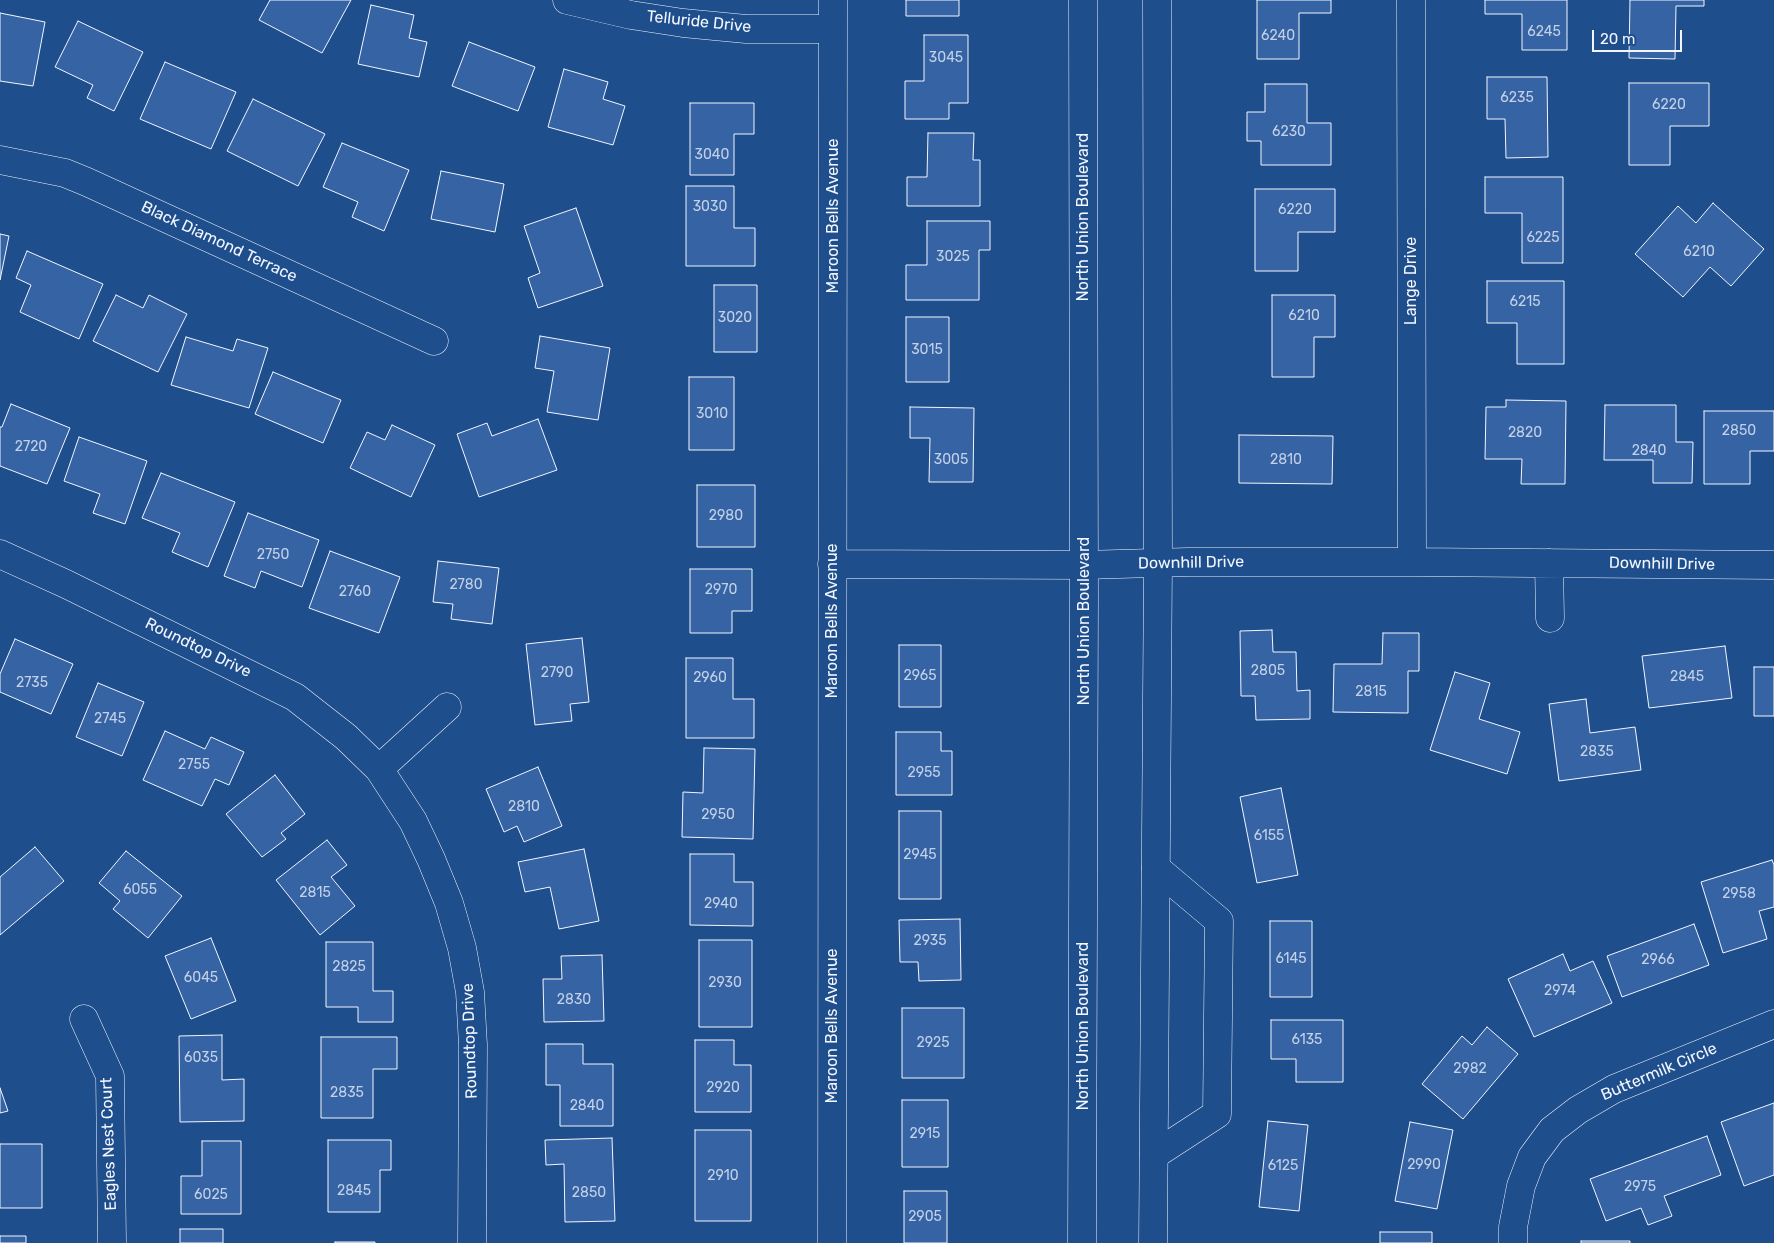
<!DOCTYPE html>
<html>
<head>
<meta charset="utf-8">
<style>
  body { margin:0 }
  #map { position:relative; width:1774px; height:1243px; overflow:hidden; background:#1f4e8c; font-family:Rubik,sans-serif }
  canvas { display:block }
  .scale { position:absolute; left:1592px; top:30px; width:90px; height:22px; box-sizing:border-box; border:2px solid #f2f6ff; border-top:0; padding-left:6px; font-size:15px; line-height:18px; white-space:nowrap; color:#f2f6ff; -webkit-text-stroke:4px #1f4e8c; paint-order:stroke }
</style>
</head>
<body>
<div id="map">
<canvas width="1774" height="1243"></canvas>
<div class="scale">20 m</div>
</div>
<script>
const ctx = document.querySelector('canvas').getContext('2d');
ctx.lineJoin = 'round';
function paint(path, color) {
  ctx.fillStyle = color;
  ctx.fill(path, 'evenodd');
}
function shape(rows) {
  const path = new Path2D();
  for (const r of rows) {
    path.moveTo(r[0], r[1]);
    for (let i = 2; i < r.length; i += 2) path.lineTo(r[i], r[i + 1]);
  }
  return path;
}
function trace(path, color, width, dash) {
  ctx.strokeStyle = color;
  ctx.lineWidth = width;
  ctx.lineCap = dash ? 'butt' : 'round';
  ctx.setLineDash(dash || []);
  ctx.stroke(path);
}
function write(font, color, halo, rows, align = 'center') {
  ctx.font = font + ' Rubik,sans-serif';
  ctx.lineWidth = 4;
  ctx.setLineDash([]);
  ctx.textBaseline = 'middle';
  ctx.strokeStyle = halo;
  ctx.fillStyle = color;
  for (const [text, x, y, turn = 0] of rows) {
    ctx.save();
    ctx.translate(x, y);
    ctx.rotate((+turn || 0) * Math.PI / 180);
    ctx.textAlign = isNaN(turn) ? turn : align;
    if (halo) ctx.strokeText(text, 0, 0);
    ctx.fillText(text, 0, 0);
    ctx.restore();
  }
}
const building = shape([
  [270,0,351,0,322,53,259,20,270,0],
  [906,0,959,0,959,16,906,16,906,0],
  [1257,0,1331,0,1331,13,1299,13,1299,59,1257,59,1257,0],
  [1485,0,1567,0,1567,50,1522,50,1522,14,1485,14,1485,0],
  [1630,0,1704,0,1704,6,1676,6,1675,59,1629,58,1630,0],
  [371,5,414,15,409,38,427,42,419,77,358,64,371,5],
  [0,13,45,22,33,86,0,81,0,13],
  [78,21,143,52,114,111,87,98,93,85,55,67,78,21],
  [924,35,968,35,968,103,949,103,949,119,905,119,905,81,924,81,924,35],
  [469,42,535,67,518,111,452,86,469,42],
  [165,62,236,92,211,149,140,119,165,62],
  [564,69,608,82,603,99,625,106,613,145,548,127,564,69],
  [1487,77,1547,77,1548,157,1506,158,1505,119,1487,119,1487,77],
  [1629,83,1709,83,1709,126,1670,126,1670,165,1629,165,1629,83],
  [1265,84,1307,84,1307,123,1331,123,1331,165,1261,165,1261,141,1247,141,1247,112,1265,112,1265,84],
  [253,99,325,134,298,186,227,151,253,99],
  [690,103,754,103,754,134,734,134,734,175,690,175,690,103],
  [928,133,974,133,973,160,980,160,980,206,907,206,907,177,927,177,928,133],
  [342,143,409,170,384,231,352,217,358,202,323,187,342,143],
  [441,171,504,184,495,232,431,219,441,171],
  [1485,177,1563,177,1563,263,1522,263,1522,213,1485,213,1485,177],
  [686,186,734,186,734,228,755,228,755,266,686,266,686,186],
  [1255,189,1335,189,1335,232,1298,232,1298,271,1255,271,1255,189],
  [1713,203,1764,249,1731,286,1710,267,1683,297,1635,254,1678,206,1696,223,1713,203],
  [576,208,603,286,538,308,528,278,540,273,524,226,576,208],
  [927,221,990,221,990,250,979,250,979,300,906,300,906,265,927,265,927,221],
  [0,234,9,236,0,280,0,234],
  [27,251,103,284,79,339,20,312,31,285,16,278,27,251],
  [1487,281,1564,281,1564,364,1517,364,1517,323,1487,323,1487,281],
  [714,285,757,285,757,352,714,352,714,285],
  [116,295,143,308,149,295,187,314,158,372,93,341,116,295],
  [1272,295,1335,295,1335,337,1314,337,1314,377,1272,377,1272,295],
  [906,317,949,317,949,382,906,382,906,317],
  [540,336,610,348,598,420,547,412,554,371,535,368,540,336],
  [186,337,233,351,237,339,268,348,249,408,171,385,186,337],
  [273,372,341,400,323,443,255,414,273,372],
  [689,377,734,377,734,450,689,450,689,377],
  [1506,400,1566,401,1565,484,1521,484,1522,459,1485,459,1486,407,1506,407,1506,400],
  [11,404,70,428,47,484,0,466,0,427,2,427,11,404],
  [1605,405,1676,405,1676,442,1693,442,1692,483,1653,483,1653,460,1604,460,1605,405],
  [910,407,974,408,973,482,929,482,930,438,910,438,910,407],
  [1704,411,1774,411,1774,451,1750,451,1750,484,1704,484,1704,411],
  [538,419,557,470,479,497,457,434,487,423,492,436,538,419],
  [392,425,435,445,411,497,350,468,367,432,385,440,392,425],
  [1239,435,1333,436,1332,484,1239,483,1239,435],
  [79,437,147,461,125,524,93,513,100,494,64,481,79,437],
  [161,473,235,502,208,567,172,552,180,533,142,518,161,473],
  [697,485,755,485,755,547,697,547,697,485],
  [248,513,319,540,302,587,261,571,255,588,224,576,248,513],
  [330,551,400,577,379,633,309,608,330,551],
  [438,561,499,568,492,624,451,619,453,604,433,602,438,561],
  [690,569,752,569,752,611,732,611,732,633,690,633,690,569],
  [1272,630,1273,652,1296,652,1297,691,1310,690,1310,719,1256,720,1255,696,1241,696,1240,631,1272,630],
  [1383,633,1419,633,1419,671,1408,671,1408,713,1333,712,1334,664,1382,664,1383,633],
  [582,638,589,702,570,704,572,721,535,725,526,644,582,638],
  [15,639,73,664,51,714,0,692,0,674,15,639],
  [899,645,941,645,941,707,899,707,899,645],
  [1725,646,1732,698,1649,708,1642,656,1725,646],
  [686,658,733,658,733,699,754,699,754,738,686,738,686,658],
  [1754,667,1774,667,1774,716,1754,716,1754,667],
  [1455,672,1490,683,1479,719,1520,732,1507,774,1430,750,1455,672],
  [98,683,144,702,122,756,76,737,98,683],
  [1586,699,1590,733,1635,727,1641,770,1559,781,1549,704,1586,699],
  [165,731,205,749,211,737,244,752,229,785,215,779,202,806,143,780,165,731],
  [896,732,941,732,941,751,952,751,952,795,896,795,896,732],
  [704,748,755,749,753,839,682,837,683,792,703,793,704,748],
  [538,767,562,826,524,842,517,826,504,832,486,789,538,767],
  [275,775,305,814,281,833,286,839,262,857,226,814,275,775],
  [1281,788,1298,875,1257,883,1240,797,1281,788],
  [899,811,941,811,941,899,899,899,899,811],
  [327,840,347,865,331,877,355,906,320,935,276,880,327,840],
  [35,847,64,881,0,935,0,877,35,847],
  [584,849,599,921,559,929,550,887,525,892,518,862,584,849],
  [126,851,182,896,148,938,113,909,120,901,99,883,126,851],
  [690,854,734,854,734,882,753,882,753,926,690,925,690,854],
  [1772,860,1774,865,1774,907,1759,911,1767,939,1723,953,1701,882,1772,860],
  [960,919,961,980,919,981,918,962,900,962,899,920,960,919],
  [1270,921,1312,921,1312,997,1270,997,1270,921],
  [1694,924,1709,965,1622,997,1607,956,1694,924],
  [211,938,236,1001,191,1019,165,956,211,938],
  [699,940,752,940,752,1027,699,1027,699,940],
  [326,942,373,942,373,991,393,991,393,1022,358,1022,358,1007,326,1007,326,942],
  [1563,954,1570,971,1593,961,1612,1003,1534,1037,1508,979,1563,954],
  [602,955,604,1021,544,1022,543,979,562,979,561,956,602,955],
  [902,1008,964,1008,964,1078,902,1078,902,1008],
  [1271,1020,1343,1020,1343,1082,1296,1082,1296,1059,1271,1059,1271,1020],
  [1487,1027,1518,1054,1463,1119,1422,1084,1462,1036,1472,1045,1487,1027],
  [222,1035,222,1080,244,1079,244,1121,180,1122,179,1036,222,1035],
  [321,1037,397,1037,397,1069,373,1069,373,1118,321,1118,321,1037],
  [695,1040,734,1040,734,1065,751,1065,751,1112,695,1112,695,1040],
  [546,1044,583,1044,583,1064,613,1064,613,1126,560,1126,560,1085,546,1085,546,1044],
  [0,1088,8,1111,0,1113,0,1088],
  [902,1100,948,1100,948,1167,902,1167,902,1100],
  [1774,1103,1774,1175,1744,1186,1721,1122,1774,1103],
  [1268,1121,1308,1125,1299,1211,1259,1207,1268,1121],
  [1410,1122,1453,1130,1437,1209,1395,1201,1410,1122],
  [695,1130,751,1130,751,1221,695,1221,695,1130],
  [1707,1136,1721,1175,1664,1196,1672,1216,1648,1225,1641,1208,1606,1221,1590,1179,1707,1136],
  [612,1138,615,1221,565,1222,564,1164,546,1165,545,1140,612,1138],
  [328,1140,391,1140,391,1170,380,1170,380,1212,328,1212,328,1140],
  [202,1141,241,1141,241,1214,181,1214,181,1176,202,1176,202,1141],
  [0,1144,42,1144,42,1208,0,1208,0,1144],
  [904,1191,947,1191,947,1243,904,1243,904,1191],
  [180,1229,223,1229,223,1243,180,1243,180,1229],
  [1380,1232,1432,1232,1432,1243,1380,1243,1380,1232],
  [0,1236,26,1236,26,1243,0,1243,0,1236],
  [1581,1241,1630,1241,1630,1243,1581,1243,1581,1241],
  [335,1242,375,1242,375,1243,335,1243,335,1242]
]);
paint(building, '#3563a3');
trace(building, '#f2f6ff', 1);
const minor = shape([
  [567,0,631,15,683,23,746,29,833,29],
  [1411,0,1412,562],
  [0,160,65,173,87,182,434,341],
  [0,554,66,584,295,697,346,737,379,769,413,821,431,859,449,903,462,948,470,992,473,1045,472,1243],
  [1549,563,1550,618],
  [832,564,1084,565,1188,562,1412,562,1774,565],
  [379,769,447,707],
  [84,1019,110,1076,112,1243],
  [1154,1155,1217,1114,1219,921,1156,868],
  [832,1243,833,0],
  [1513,1243,1513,1227,1521,1186,1532,1157,1552,1130,1578,1110,1614,1089,1774,1024]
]);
const major = shape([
  [1082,1243,1084,596,1083,0],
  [1153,1243,1158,563,1157,0]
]);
trace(minor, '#f2f6ff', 29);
trace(major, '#f2f6ff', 29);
trace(minor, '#1f4e8c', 28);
trace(major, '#1f4e8c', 28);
write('14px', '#c3d1e8', null, [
  ["6245",1544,32],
  ["6240",1278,36],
  ["3045",946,58],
  ["6235",1517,98],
  ["6220",1669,105],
  ["6230",1289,132],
  ["3040",712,155],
  ["3030",710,207],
  ["6220",1295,210],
  ["6225",1543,238],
  ["6210",1699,252],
  ["3025",953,257],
  ["6215",1525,302],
  ["6210",1304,316],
  ["3020",735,318],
  ["3015",927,350],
  ["3010",712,414],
  ["2850",1739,431],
  ["2820",1525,433],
  ["2720",31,447],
  ["2840",1649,451],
  ["3005",951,460],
  ["2810",1286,460],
  ["2980",726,516],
  ["2750",273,555],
  ["2780",466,585],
  ["2970",721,590],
  ["2760",355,592],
  ["2805",1268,671],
  ["2790",557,673],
  ["2965",920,676],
  ["2845",1687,677],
  ["2960",710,678],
  ["2735",32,683],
  ["2815",1371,692],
  ["2745",110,719],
  ["2835",1597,752],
  ["2755",194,765],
  ["2955",924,773],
  ["2810",524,807],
  ["2950",718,815],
  ["6155",1269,836],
  ["2945",920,855],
  ["6055",140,890],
  ["2815",315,893],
  ["2958",1739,894],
  ["2940",721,904],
  ["2935",930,941],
  ["6145",1291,959],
  ["2966",1658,960],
  ["2825",349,967],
  ["6045",201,978],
  ["2930",725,983],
  ["2974",1560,991],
  ["2830",574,1000],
  ["6135",1307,1040],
  ["2925",933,1043],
  ["6035",201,1058],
  ["2982",1470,1069],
  ["2920",723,1088],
  ["2835",347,1093],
  ["2840",587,1106],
  ["2915",925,1134],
  ["2990",1424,1165],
  ["6125",1283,1166],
  ["2910",723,1176],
  ["2975",1640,1187],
  ["2845",354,1191],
  ["2850",589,1193],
  ["6025",211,1195],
  ["2905",925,1217]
]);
write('16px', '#f2f6ff', '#1f4e8c', [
  ["Telluride Drive",699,22,6],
  ["Maroon Bells Avenue",833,216,-90],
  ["North Union Boulevard",1083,217,-90],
  ["Black Diamond Terrace",219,242,25],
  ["Lange Drive",1411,281,-90],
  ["Downhill Drive",1191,563,-1],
  ["Downhill Drive",1662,564,1],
  ["Maroon Bells Avenue",832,621,-90],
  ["North Union Boulevard",1084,621,-90],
  ["Roundtop Drive",198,648,26],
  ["Maroon Bells Avenue",832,1026,-90],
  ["North Union Boulevard",1083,1026,-90],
  ["Roundtop Drive",470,1041,-92],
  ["Buttermilk Circle",1659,1072,-23],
  ["Eagles Nest Court",109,1144,-92]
]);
</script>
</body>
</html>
